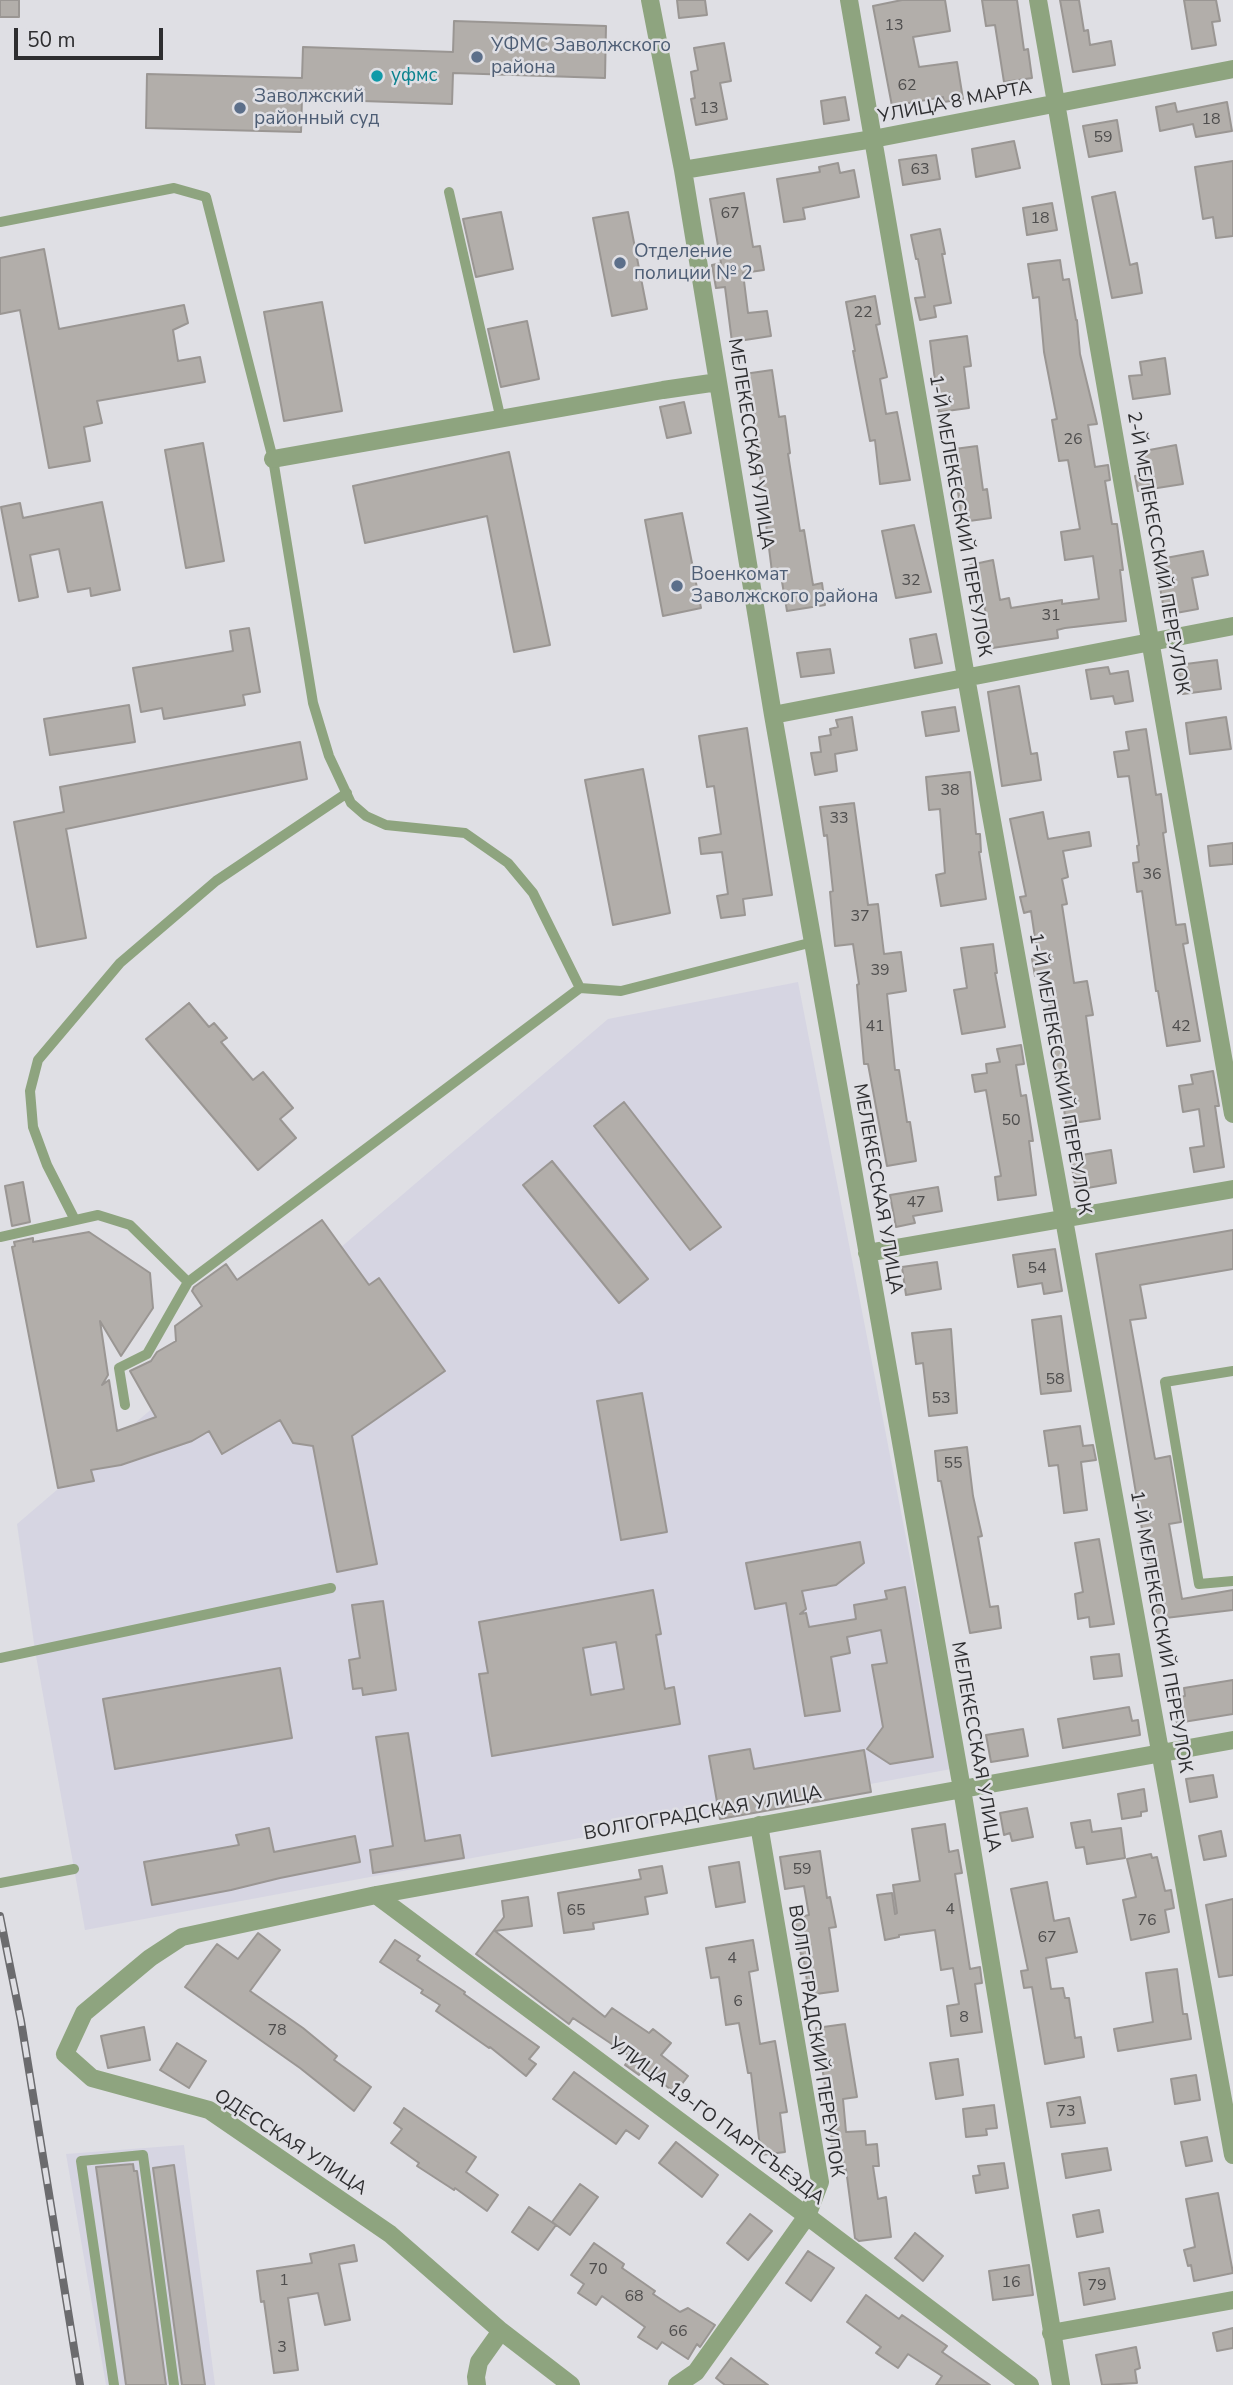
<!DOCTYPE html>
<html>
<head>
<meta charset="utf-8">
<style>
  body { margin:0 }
  #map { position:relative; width:1233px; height:2385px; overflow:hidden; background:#dfdfe4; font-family:"Nunito Sans",sans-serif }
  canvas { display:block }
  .scale { position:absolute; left:14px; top:28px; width:149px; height:32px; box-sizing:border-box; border:4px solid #2e2e30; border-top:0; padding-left:9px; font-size:21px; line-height:24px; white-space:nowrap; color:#2e2e30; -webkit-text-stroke:5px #dfdfe4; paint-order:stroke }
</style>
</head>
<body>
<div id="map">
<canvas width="1233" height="2385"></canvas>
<div class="scale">50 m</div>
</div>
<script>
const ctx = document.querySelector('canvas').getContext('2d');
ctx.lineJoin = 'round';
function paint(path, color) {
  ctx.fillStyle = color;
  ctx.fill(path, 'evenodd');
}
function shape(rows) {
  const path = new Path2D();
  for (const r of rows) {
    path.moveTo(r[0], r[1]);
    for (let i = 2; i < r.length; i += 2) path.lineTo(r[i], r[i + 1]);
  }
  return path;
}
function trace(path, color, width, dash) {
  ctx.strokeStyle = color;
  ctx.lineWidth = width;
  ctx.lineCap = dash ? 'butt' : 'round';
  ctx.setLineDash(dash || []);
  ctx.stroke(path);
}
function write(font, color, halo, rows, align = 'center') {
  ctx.font = font + ' "Nunito Sans",sans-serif';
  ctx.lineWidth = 5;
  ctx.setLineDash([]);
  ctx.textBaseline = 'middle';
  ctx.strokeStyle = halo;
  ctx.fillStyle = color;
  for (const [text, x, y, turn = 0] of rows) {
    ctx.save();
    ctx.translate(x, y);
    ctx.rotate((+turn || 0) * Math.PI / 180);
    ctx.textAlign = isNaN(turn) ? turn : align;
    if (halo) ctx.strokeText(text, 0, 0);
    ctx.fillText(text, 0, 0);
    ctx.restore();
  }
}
paint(shape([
  [798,982,951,1769,85,1930,35,1650,17,1524,608,1019],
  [184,2145,215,2385,106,2385,66,2154]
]), '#d6d5e2');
const building = shape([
  [0,0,19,0,19,17,0,17,0,0],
  [677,0,705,0,707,15,679,18,677,0],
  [902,0,945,0,950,31,913,37,919,67,957,62,963,99,944,102,943,97,892,106,873,6,902,0],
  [982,0,1017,0,1024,50,1028,49,1032,78,1004,82,995,25,986,26,982,0],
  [1060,0,1079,0,1084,31,1088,30,1090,45,1111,41,1115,65,1073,72,1060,0],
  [1184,0,1216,0,1220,21,1212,22,1216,45,1192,49,1184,0],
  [454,21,606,26,605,78,453,73,452,104,302,99,301,132,146,128,147,74,302,78,303,47,453,52,454,21],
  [724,43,731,81,720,83,727,119,696,125,691,99,695,98,691,72,698,70,694,48,724,43],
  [845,97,849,120,824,124,821,101,845,97],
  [1227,102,1232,131,1196,137,1193,124,1160,131,1156,107,1175,103,1177,112,1227,102],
  [1117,120,1122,151,1089,157,1083,126,1117,120],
  [1014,141,1020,168,976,177,972,149,1014,141],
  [936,155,940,179,903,185,899,160,936,155],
  [1233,161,1233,236,1216,238,1213,217,1203,219,1195,167,1233,161],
  [838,163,840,173,854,170,859,197,803,208,805,219,784,222,777,179,820,172,819,167,838,163],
  [1115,192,1130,265,1137,263,1142,293,1112,298,1092,197,1115,192],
  [744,193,753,247,760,246,764,270,743,273,748,313,767,311,771,336,732,342,725,287,716,288,712,265,721,263,710,199,744,193],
  [1052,203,1057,230,1027,235,1023,208,1052,203],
  [501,212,513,269,476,277,463,219,501,212],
  [628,212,647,309,612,316,593,218,628,212],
  [940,229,945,254,942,254,951,303,934,306,936,317,920,320,915,298,925,297,918,259,916,259,911,235,940,229],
  [44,249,59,329,184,305,188,323,173,330,178,361,200,357,205,382,97,401,102,423,84,427,90,461,49,468,20,310,0,314,0,258,44,249],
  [1060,260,1063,280,1069,279,1076,320,1077,320,1080,354,1097,424,1088,425,1095,467,1108,465,1110,480,1105,481,1112,524,1117,524,1123,570,1120,570,1126,621,1065,628,1057,630,1058,638,986,649,982,626,988,625,980,583,974,584,970,565,993,560,1000,600,1009,598,1011,608,1062,600,1062,604,1099,599,1093,556,1065,560,1061,532,1080,529,1068,460,1059,461,1052,420,1057,419,1044,352,1039,297,1033,298,1028,264,1060,260],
  [875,296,880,324,876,325,887,377,880,379,886,414,897,412,910,480,880,484,875,440,870,441,853,351,855,351,846,302,875,296],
  [322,302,342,411,284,421,264,312,322,302],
  [527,321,539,379,501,387,488,329,527,321],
  [967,336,971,366,964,367,969,408,939,412,930,341,967,336],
  [1165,358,1170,394,1133,399,1129,376,1142,375,1140,362,1165,358],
  [772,370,779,417,785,416,790,453,788,454,800,531,804,530,813,585,822,583,825,605,787,611,780,570,772,572,751,403,749,404,744,374,772,370],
  [684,402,691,433,667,438,660,407,684,402],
  [203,443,224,561,186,568,165,450,203,443],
  [1176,445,1183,484,1138,491,1135,476,1148,474,1144,451,1176,445],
  [977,446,983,490,987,489,991,518,962,522,956,477,951,478,947,450,977,446],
  [509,452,550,645,514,652,487,516,365,543,353,486,509,452],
  [102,502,120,590,91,596,90,588,68,592,59,549,30,555,38,597,19,601,1,507,20,503,23,518,102,502],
  [682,513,701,608,663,616,645,520,682,513],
  [914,525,931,592,896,598,882,531,914,525],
  [1203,551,1208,575,1192,578,1198,609,1165,615,1155,560,1203,551],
  [249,628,260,692,243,695,245,705,164,719,162,708,141,712,133,668,233,651,230,631,249,628],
  [936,634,942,663,915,668,910,639,936,634],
  [830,649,834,673,801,677,797,653,830,649],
  [1217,660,1221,689,1183,694,1178,665,1217,660],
  [1108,667,1110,674,1128,671,1133,701,1115,704,1113,696,1091,699,1086,670,1108,667],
  [1019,686,1031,754,1037,753,1041,780,1002,786,988,692,1019,686],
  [129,705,135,742,50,755,44,719,129,705],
  [955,707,959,731,926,736,922,712,955,707],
  [852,717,857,750,835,754,837,771,815,775,811,753,821,752,819,737,831,735,830,729,838,727,836,720,852,717],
  [1226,717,1231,749,1190,754,1186,723,1226,717],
  [747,728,772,895,743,899,745,915,721,918,717,896,728,894,722,852,701,854,699,838,721,834,714,786,707,787,699,736,747,728],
  [1146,729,1156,795,1161,794,1166,832,1163,833,1176,925,1185,924,1188,943,1183,944,1200,1041,1167,1046,1158,991,1156,991,1142,891,1137,892,1133,863,1139,862,1137,846,1139,845,1129,776,1118,777,1114,752,1129,750,1126,732,1146,729],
  [300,742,307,779,66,829,86,938,37,947,14,822,64,812,60,787,300,742],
  [643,769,670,913,613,925,585,780,643,769],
  [970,772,976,834,980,834,981,852,979,852,986,899,941,906,936,875,945,873,940,809,929,810,926,777,970,772],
  [854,803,868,905,878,904,884,954,901,952,906,991,887,994,895,1070,899,1070,907,1122,910,1122,916,1161,887,1166,868,1064,864,1064,857,985,859,984,853,944,835,946,830,892,833,891,827,835,824,836,820,807,854,803],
  [1043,812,1048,839,1089,832,1091,846,1063,851,1068,877,1062,879,1067,904,1062,905,1074,983,1087,981,1093,1015,1086,1016,1100,1119,1066,1124,1060,1079,1056,1079,1051,1040,1055,1039,1044,975,1035,976,1032,959,1038,958,1031,911,1024,913,1020,897,1026,896,1010,819,1043,812],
  [1233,843,1233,864,1210,866,1208,846,1233,843],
  [993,944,997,973,995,973,1005,1027,962,1034,954,990,967,988,961,948,993,944],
  [189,1003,209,1027,214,1023,227,1038,221,1042,253,1080,263,1072,293,1108,280,1119,296,1138,258,1170,146,1039,189,1003],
  [1021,1045,1024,1064,1016,1065,1021,1096,1026,1095,1033,1141,1029,1141,1036,1195,998,1200,995,1177,1001,1176,986,1090,975,1092,972,1075,987,1073,986,1064,1000,1062,997,1049,1021,1045],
  [1213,1071,1219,1106,1215,1106,1224,1167,1194,1172,1190,1148,1204,1146,1199,1109,1183,1112,1179,1086,1193,1084,1191,1075,1213,1071],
  [624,1102,721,1227,690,1250,594,1126,624,1102],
  [1111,1150,1116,1183,1076,1190,1070,1157,1111,1150],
  [552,1161,648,1279,619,1303,523,1185,552,1161],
  [23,1182,30,1222,12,1226,5,1186,23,1182],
  [938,1187,942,1211,913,1216,915,1223,896,1227,890,1195,938,1187],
  [322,1220,369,1285,379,1278,445,1371,352,1436,377,1564,337,1572,313,1446,293,1443,280,1420,222,1454,209,1431,192,1441,121,1465,91,1470,94,1481,58,1488,12,1247,15,1246,14,1242,33,1238,33,1242,89,1232,150,1273,153,1308,121,1356,100,1321,108,1375,102,1385,109,1380,117,1431,156,1417,130,1371,151,1361,157,1352,176,1341,175,1326,202,1306,192,1291,194,1287,226,1264,237,1280,322,1220],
  [1233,1230,1233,1269,1140,1285,1146,1318,1130,1320,1155,1459,1170,1456,1181,1522,1169,1524,1182,1599,1233,1590,1233,1610,1157,1619,1096,1254,1233,1230],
  [1055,1249,1062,1291,1044,1294,1042,1283,1018,1287,1013,1255,1055,1249],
  [937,1262,941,1289,906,1295,902,1267,937,1262],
  [1061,1316,1071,1391,1041,1394,1032,1320,1061,1316],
  [951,1329,957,1413,929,1416,923,1363,916,1364,912,1333,951,1329],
  [642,1393,667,1532,621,1540,597,1401,642,1393],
  [1080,1426,1083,1446,1093,1445,1096,1460,1081,1462,1087,1510,1064,1513,1058,1465,1049,1466,1044,1431,1080,1426],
  [967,1447,973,1496,982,1536,978,1537,990,1607,998,1606,1001,1628,970,1633,941,1481,938,1481,935,1451,967,1447],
  [1099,1539,1114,1624,1090,1627,1089,1617,1078,1619,1075,1594,1083,1592,1075,1543,1099,1539],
  [860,1542,864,1563,836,1585,802,1591,806,1609,800,1614,806,1613,809,1627,856,1619,854,1605,887,1599,885,1591,905,1587,933,1757,890,1764,867,1749,883,1727,872,1665,887,1663,881,1630,847,1637,850,1653,831,1657,840,1711,805,1716,786,1603,755,1609,746,1563,860,1542],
  [653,1590,661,1634,656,1635,665,1689,674,1687,680,1724,492,1756,479,1674,488,1673,479,1622,653,1590],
  [616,1642,624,1689,591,1695,583,1648,616,1642],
  [383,1601,396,1690,363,1695,362,1688,353,1689,349,1660,360,1658,352,1605,383,1601],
  [1119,1654,1122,1676,1094,1679,1091,1657,1119,1654],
  [280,1668,292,1738,115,1769,103,1699,280,1668],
  [1233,1680,1233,1714,1177,1723,1172,1698,1185,1696,1184,1688,1233,1680],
  [1129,1707,1132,1721,1138,1720,1140,1735,1063,1748,1058,1719,1129,1707],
  [1023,1729,1028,1756,991,1762,986,1735,1023,1729],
  [408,1733,425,1841,460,1835,464,1858,373,1873,370,1850,393,1846,376,1737,408,1733],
  [750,1749,754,1769,864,1750,871,1792,720,1819,709,1756,750,1749],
  [1213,1775,1217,1797,1190,1802,1186,1779,1213,1775],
  [1144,1789,1147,1811,1141,1812,1141,1816,1122,1819,1118,1794,1144,1789],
  [1027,1808,1033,1837,1012,1841,1010,1833,1004,1835,1000,1813,1027,1808],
  [1090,1820,1092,1832,1121,1828,1125,1858,1087,1864,1084,1847,1076,1848,1071,1823,1090,1820],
  [945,1824,949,1852,958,1850,962,1873,955,1874,970,1969,980,1967,982,1983,975,1984,982,2032,951,2036,947,2006,959,2004,953,1968,941,1970,935,1930,899,1935,899,1937,885,1940,877,1895,892,1893,895,1914,897,1913,893,1885,920,1881,912,1829,945,1824],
  [269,1828,274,1852,355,1836,360,1862,280,1878,231,1890,152,1905,144,1862,239,1845,236,1835,269,1828],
  [1221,1831,1226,1856,1204,1860,1199,1836,1221,1831],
  [820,1851,827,1898,830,1897,836,1927,829,1928,838,1991,809,1995,803,1954,801,1955,794,1918,809,1915,804,1886,785,1889,780,1857,820,1851],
  [1151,1854,1152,1858,1157,1857,1165,1891,1171,1890,1174,1908,1165,1910,1169,1932,1131,1940,1123,1900,1136,1897,1127,1859,1151,1854],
  [739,1862,745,1902,716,1907,709,1867,739,1862],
  [662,1866,667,1893,645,1897,648,1914,593,1923,594,1929,564,1933,558,1893,641,1879,639,1870,662,1866],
  [1047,1882,1054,1921,1069,1918,1077,1952,1046,1958,1051,1989,1063,1988,1065,1998,1069,1998,1075,2038,1081,2037,1084,2057,1045,2064,1032,1987,1024,1988,1021,1971,1028,1970,1011,1889,1047,1882],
  [528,1897,532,1926,495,1931,605,2017,612,2008,649,2033,653,2029,671,2043,661,2055,688,2076,675,2093,644,2068,639,2075,625,2065,631,2057,573,2018,569,2024,476,1954,504,1917,502,1901,528,1897],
  [1233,1899,1233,1975,1219,1977,1206,1905,1233,1899],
  [258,1933,280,1950,250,1991,303,2028,337,2056,334,2060,371,2087,354,2111,300,2068,185,1987,217,1944,238,1959,258,1933],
  [395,1940,420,1956,417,1960,465,1992,464,1994,539,2047,529,2059,536,2064,526,2076,490,2047,489,2048,436,2011,440,2005,421,1993,423,1990,380,1962,395,1940],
  [753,1940,758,1970,749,1972,760,2044,775,2041,787,2112,780,2113,785,2152,761,2155,751,2073,748,2073,739,2023,726,2025,719,1977,711,1978,706,1948,753,1940],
  [1177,1969,1183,2014,1187,2014,1191,2039,1118,2051,1114,2029,1153,2022,1146,1973,1177,1969],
  [845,2024,857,2097,843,2099,846,2132,865,2131,866,2145,877,2144,879,2166,873,2166,878,2199,886,2197,891,2237,859,2241,855,2238,846,2169,842,2169,840,2148,832,2149,831,2124,816,2028,845,2024],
  [144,2027,150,2060,108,2068,101,2036,144,2027],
  [177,2043,206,2061,189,2088,160,2070,177,2043],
  [958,2059,963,2095,936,2099,930,2063,958,2059],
  [574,2072,648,2126,639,2139,626,2130,616,2144,553,2099,574,2072],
  [1196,2075,1200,2100,1175,2104,1171,2079,1196,2075],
  [1080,2097,1085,2123,1051,2127,1047,2103,1080,2097],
  [994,2105,997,2128,986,2129,987,2135,966,2137,963,2109,994,2105],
  [404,2108,476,2157,466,2172,498,2195,487,2211,455,2188,454,2190,417,2166,419,2163,391,2143,402,2129,394,2123,404,2108],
  [1207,2137,1212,2161,1186,2166,1181,2142,1207,2137],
  [676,2142,718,2175,702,2197,659,2163,676,2142],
  [1107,2148,1111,2170,1066,2178,1062,2154,1107,2148],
  [1004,2163,1008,2188,976,2193,973,2176,980,2175,978,2166,1004,2163],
  [133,2164,134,2171,137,2171,166,2385,126,2385,96,2167,133,2164],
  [174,2165,205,2385,182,2385,153,2168,174,2165],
  [580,2184,598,2197,570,2235,552,2222,580,2184],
  [1218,2193,1233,2273,1194,2281,1191,2265,1188,2266,1184,2250,1195,2247,1186,2199,1218,2193],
  [529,2207,556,2225,538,2250,512,2232,529,2207],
  [1099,2210,1103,2232,1077,2237,1073,2215,1099,2210],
  [750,2214,772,2231,748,2260,727,2243,750,2214],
  [915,2233,943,2256,923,2281,895,2258,915,2233],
  [594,2243,624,2264,622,2268,655,2291,653,2294,680,2312,688,2308,715,2325,700,2347,697,2344,688,2359,662,2342,657,2349,638,2337,645,2327,602,2296,596,2305,578,2293,584,2284,571,2275,594,2243],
  [354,2245,357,2261,339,2264,350,2320,325,2325,318,2293,288,2298,298,2370,274,2373,264,2301,261,2302,257,2271,312,2263,310,2254,354,2245],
  [808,2251,834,2268,811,2301,786,2283,808,2251],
  [1029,2265,1033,2295,993,2300,989,2271,1029,2265],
  [1109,2268,1115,2299,1084,2305,1079,2273,1109,2268],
  [866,2295,899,2319,902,2315,947,2346,942,2352,990,2385,936,2385,942,2376,908,2354,898,2368,876,2353,881,2347,847,2322,866,2295],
  [1233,2328,1233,2348,1217,2351,1213,2333,1233,2328],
  [1136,2347,1140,2368,1135,2370,1137,2383,1102,2385,1096,2355,1136,2347],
  [731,2358,768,2385,725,2385,716,2378,731,2358]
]);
paint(building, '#b2aeaa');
trace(building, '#9a9693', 2);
trace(shape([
  [449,192,501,420],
  [0,222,174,188,206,197,273,459,313,703,329,756,351,803,366,816,386,825,465,833,508,863,533,893,580,988,621,991,813,942],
  [75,1220,47,1165,33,1127,30,1091,38,1060,120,963,216,881,347,793],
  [0,1237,98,1215,130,1225,188,1282],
  [1233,1371,1165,1382,1199,1584,1233,1581],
  [125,1405,119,1368,147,1354,188,1282,580,988],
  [0,1658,331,1588],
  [0,1883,74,1869],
  [114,2385,81,2161,143,2155,174,2385]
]), '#8ea47f', 10);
trace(shape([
  [650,0,683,170,773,715,962,1789,1061,2385],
  [849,0,966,677,1233,2155],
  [1038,0,1233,1114],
  [683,170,873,139,1233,69],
  [273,459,663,390,718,382],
  [773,715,1233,626],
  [867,1253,1233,1189],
  [376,1895,807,2216,1030,2385],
  [1051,2333,1233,2300],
  [477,2385,476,2377,479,2362,501,2331],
  [571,2385,501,2331,390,2234,209,2110,92,2078,65,2054,84,2013,150,1958,182,1937,376,1895,1233,1740],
  [677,2385,696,2372,807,2216,820,2182,759,1825]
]), '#8ea47f', 18);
const rail = shape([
  [0,1916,21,2021,80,2385]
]);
trace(rail, '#6b6b6e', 8);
trace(rail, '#dfdfe4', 5, [16]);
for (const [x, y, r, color] of [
  [477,57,7,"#5c6f8a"],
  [377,76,7,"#0f9aa8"],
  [240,108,7,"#5c6f8a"],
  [620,263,7,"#5c6f8a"],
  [677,586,7,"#5c6f8a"]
]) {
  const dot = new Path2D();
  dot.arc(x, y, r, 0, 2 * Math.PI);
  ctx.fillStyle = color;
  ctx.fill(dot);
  trace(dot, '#dfdfe4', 2.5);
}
write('16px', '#4f4e4e', null, [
  ["13",894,26],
  ["62",907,86],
  ["13",709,109],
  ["18",1211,120],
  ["59",1103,138],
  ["63",920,170],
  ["67",730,214],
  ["18",1040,219],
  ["22",863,313],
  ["26",1073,440],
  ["32",911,581],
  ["31",1051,616],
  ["38",950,791],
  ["33",839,819],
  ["36",1152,875],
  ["37",860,917],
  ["39",880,971],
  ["41",875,1027],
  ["42",1181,1027],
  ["50",1011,1121],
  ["47",916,1203],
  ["54",1037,1269],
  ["58",1055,1380],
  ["53",941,1399],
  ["55",953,1464],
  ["59",802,1870],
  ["4",950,1910],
  ["65",576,1911],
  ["76",1147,1921],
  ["67",1047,1938],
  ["4",732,1959],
  ["6",738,2002],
  ["8",964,2018],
  ["78",277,2031],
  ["73",1066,2112],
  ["70",598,2270],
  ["1",284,2281],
  ["16",1011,2283],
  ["79",1097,2286],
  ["68",634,2297],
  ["66",678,2332],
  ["3",282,2348]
]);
write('19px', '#4e5e75', '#dfdfe4', [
  ["УФМС Заволжского",491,46],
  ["района",491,68],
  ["Заволжский",254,97],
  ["районный суд",254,119],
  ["Отделение",634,252],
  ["полиции № 2",634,274],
  ["Военкомат",691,575],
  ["Заволжского района",691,597]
], 'left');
write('19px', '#0d838f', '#dfdfe4', [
  ["уфмс",391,76]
], 'left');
write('19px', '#2e2e30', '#dfdfe4', [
  ["УЛИЦА 8 МАРТА",955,103,-11],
  ["МЕЛЕКЕССКАЯ УЛИЦА",750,444,81],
  ["1-Й МЕЛЕКЕССКИЙ ПЕРЕУЛОК",959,516,80],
  ["2-Й МЕЛЕКЕССКИЙ ПЕРЕУЛОК",1157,553,80],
  ["1-Й МЕЛЕКЕССКИЙ ПЕРЕУЛОК",1059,1074,80],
  ["МЕЛЕКЕССКАЯ УЛИЦА",877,1189,80],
  ["1-Й МЕЛЕКЕССКИЙ ПЕРЕУЛОК",1160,1632,80],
  ["МЕЛЕКЕССКАЯ УЛИЦА",975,1747,80],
  ["ВОЛГОГРАДСКАЯ УЛИЦА",703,1814,-10],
  ["ВОЛГОГРАДСКИЙ ПЕРЕУЛОК",815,2041,81],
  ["УЛИЦА 19-ГО ПАРТСЪЕЗДА",716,2122,37],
  ["ОДЕССКАЯ УЛИЦА",290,2143,33]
]);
</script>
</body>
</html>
